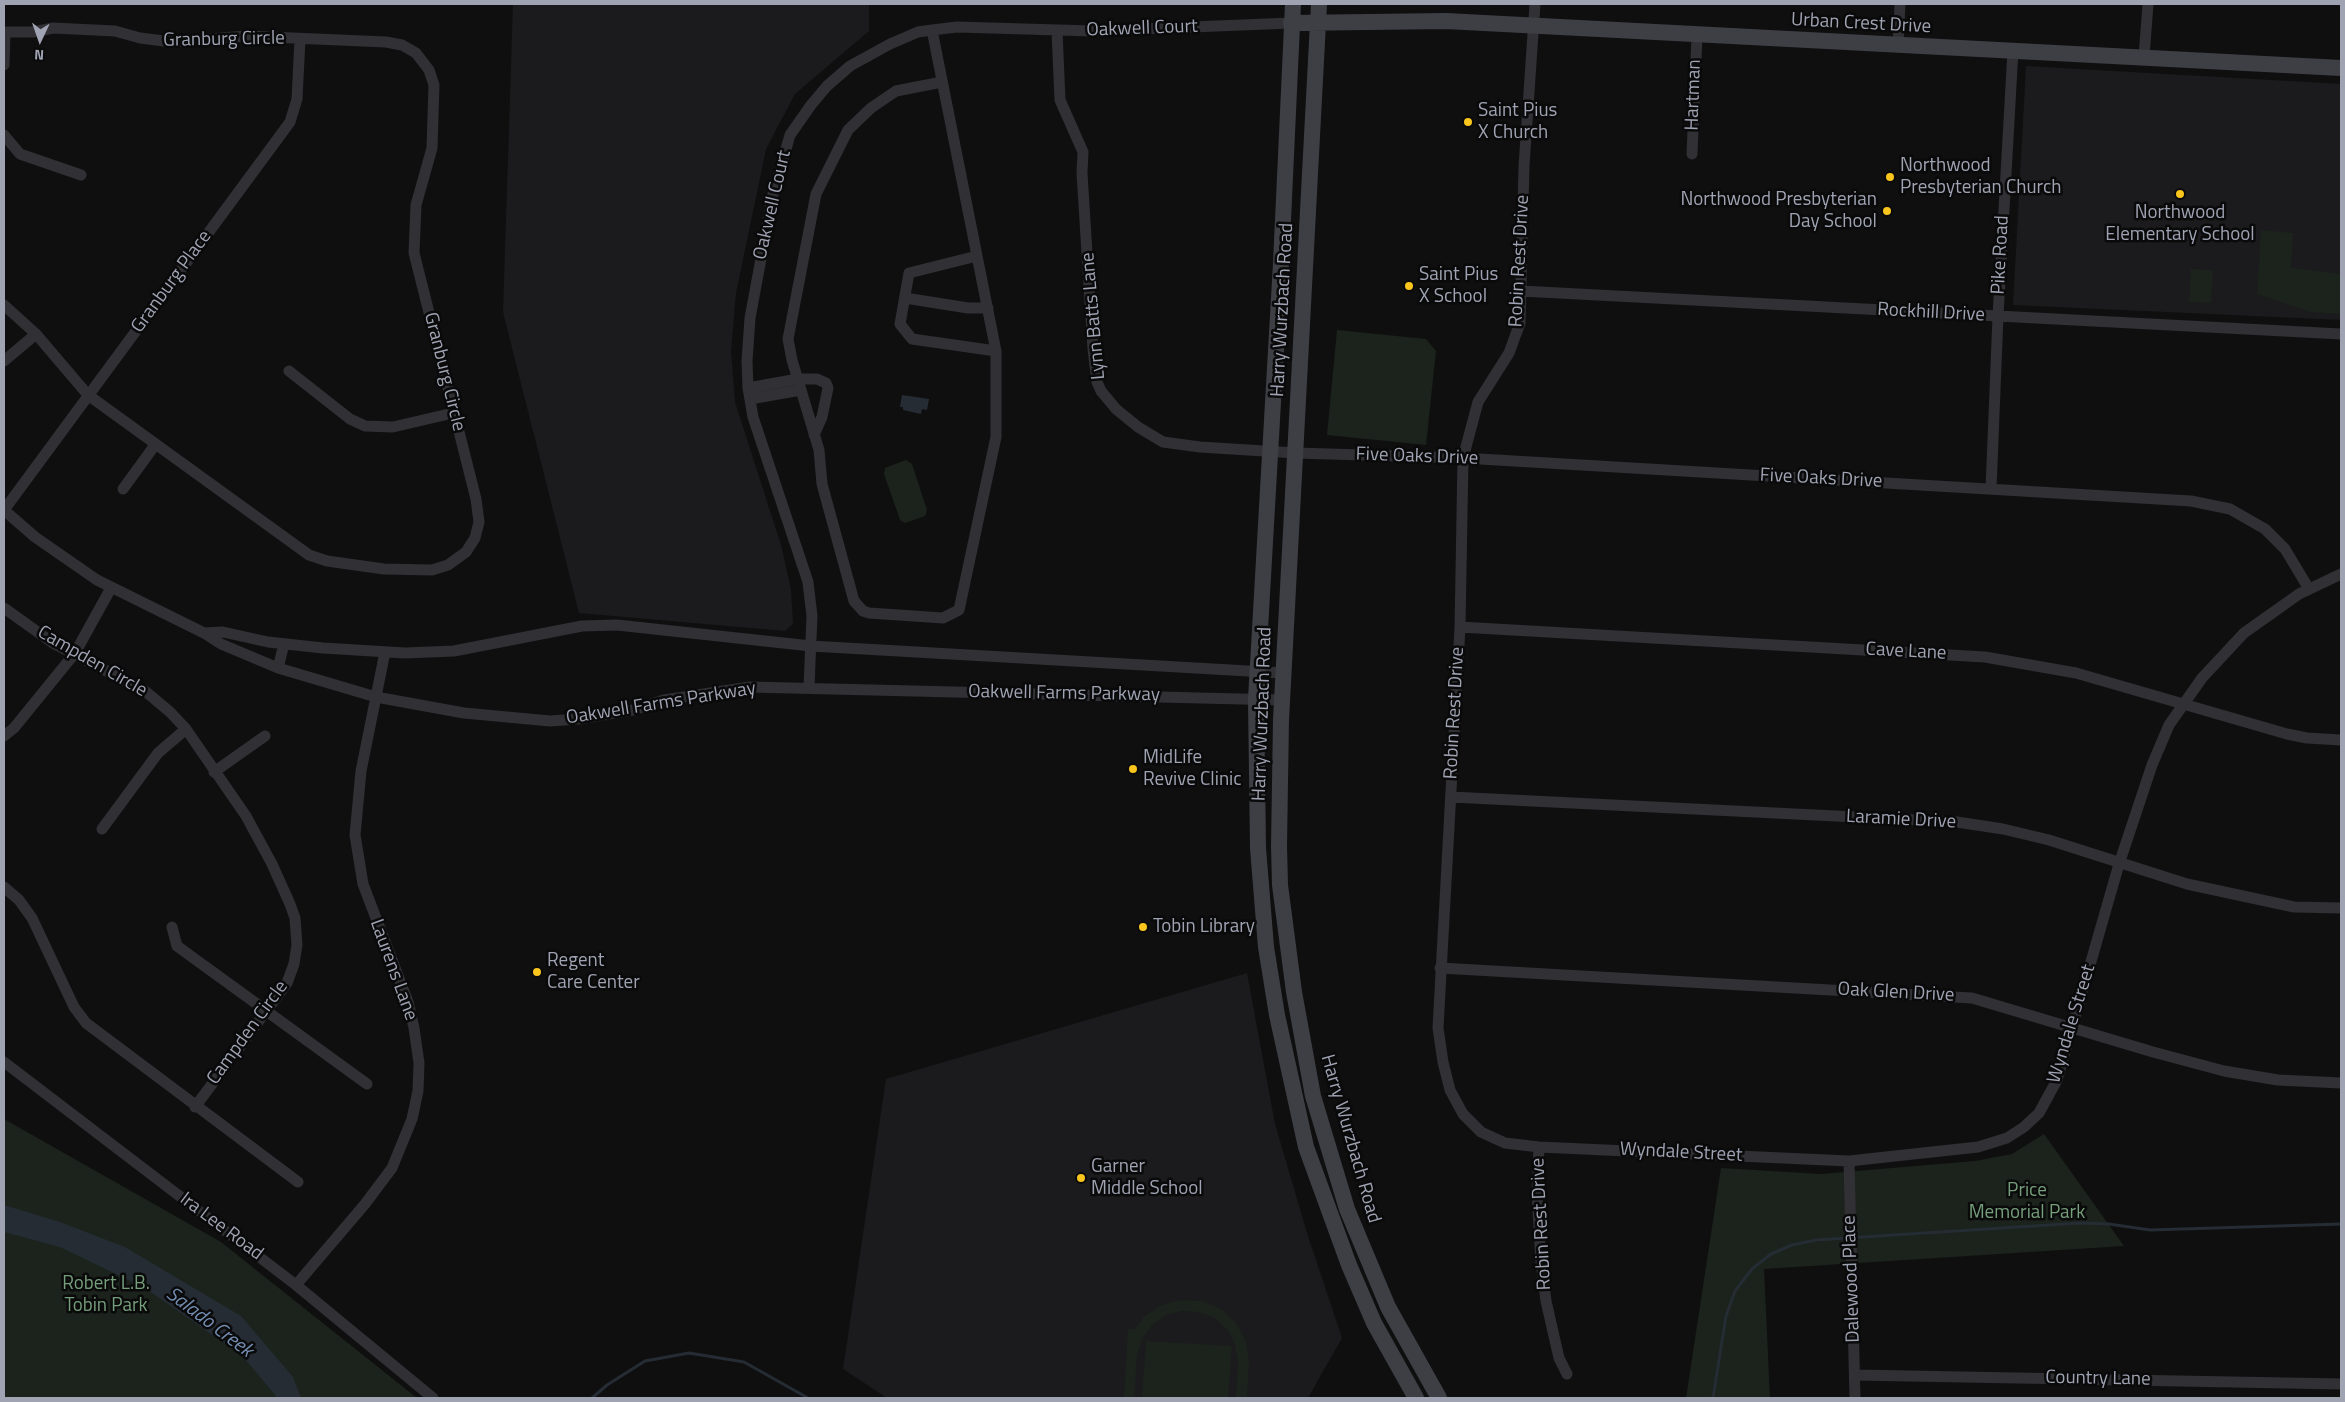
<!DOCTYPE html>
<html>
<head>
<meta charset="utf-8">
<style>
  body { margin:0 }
  #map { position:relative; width:2345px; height:1402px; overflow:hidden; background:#0f0f10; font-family:"Titillium Web",sans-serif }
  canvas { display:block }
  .frame { position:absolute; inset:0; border:5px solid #9fa3b2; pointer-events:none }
  .north { position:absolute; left:15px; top:15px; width:50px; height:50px; -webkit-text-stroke:4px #0a0a0b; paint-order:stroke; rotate:183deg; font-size:14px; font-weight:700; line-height:20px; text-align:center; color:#9fa3b2 }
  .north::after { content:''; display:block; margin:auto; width:18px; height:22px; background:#9fa3b2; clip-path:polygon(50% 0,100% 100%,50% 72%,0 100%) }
</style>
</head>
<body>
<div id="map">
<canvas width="2345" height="1402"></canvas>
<div class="frame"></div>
<div class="north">N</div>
</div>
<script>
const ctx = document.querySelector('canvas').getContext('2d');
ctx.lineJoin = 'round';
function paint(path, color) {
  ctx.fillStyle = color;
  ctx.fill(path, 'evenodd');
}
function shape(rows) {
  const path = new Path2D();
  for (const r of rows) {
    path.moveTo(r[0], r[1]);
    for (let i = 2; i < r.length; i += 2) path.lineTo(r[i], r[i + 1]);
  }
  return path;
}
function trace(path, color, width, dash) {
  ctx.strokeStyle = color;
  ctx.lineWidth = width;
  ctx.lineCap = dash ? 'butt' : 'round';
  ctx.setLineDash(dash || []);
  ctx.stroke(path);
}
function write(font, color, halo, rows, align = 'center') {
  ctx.font = font + ' "Titillium Web",sans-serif';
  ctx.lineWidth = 5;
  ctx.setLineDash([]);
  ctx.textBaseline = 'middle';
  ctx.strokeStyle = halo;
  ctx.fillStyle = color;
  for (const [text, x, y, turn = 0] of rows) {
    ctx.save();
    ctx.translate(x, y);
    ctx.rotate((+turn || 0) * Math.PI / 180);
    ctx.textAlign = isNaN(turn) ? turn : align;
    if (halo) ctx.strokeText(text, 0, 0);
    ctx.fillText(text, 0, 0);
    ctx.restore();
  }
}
paint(shape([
  [513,4,869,4,869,31,795,94,766,149,736,293,731,351,735,402,781,545,791,590,793,624,785,631,579,613,503,312],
  [2026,66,2341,84,2341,320,2013,305],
  [1247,973,1275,1124,1307,1233,1342,1338,1308,1398,887,1398,843,1369,886,1079]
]), '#1b1b1d');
paint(shape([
  [2261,230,2293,233,2291,268,2341,274,2341,314,2310,312,2257,294],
  [2191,269,2213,270,2211,303,2189,302],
  [1337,330,1426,339,1436,351,1426,445,1327,435],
  [906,460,912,464,927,510,925,516,905,523,900,520,884,474,885,468],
  [4,1119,221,1242,417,1398,4,1398],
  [2044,1134,2124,1246,1764,1269,1770,1398,1686,1398,1721,1168,1821,1174,1975,1161,2012,1154],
  [1181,1300,1202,1301,1221,1309,1236,1323,1246,1341,1249,1361,1247,1398,1236,1398,1238,1362,1235,1345,1228,1330,1215,1318,1199,1312,1182,1311,1166,1315,1152,1325,1142,1339,1137,1355,1134,1398,1124,1398,1128,1329,1135,1329,1144,1317,1161,1305],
  [1146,1341,1232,1346,1228,1398,1142,1398]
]), '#1b231c');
paint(shape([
  [902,395,929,399,927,410,922,409,921,414,903,410,903,407,900,407],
  [4,1205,60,1222,125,1247,241,1316,293,1377,301,1398,287,1398,271,1368,260,1355,220,1320,182,1297,152,1288,96,1250,73,1240,4,1218]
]), '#252c34');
trace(shape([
  [592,1398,607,1385,645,1361,689,1353,744,1362,808,1398],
  [1713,1398,1726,1316,1735,1291,1752,1269,1771,1254,1792,1245,1816,1240,2080,1223,2109,1224,2150,1230,2341,1224]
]), '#252c34', 3);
trace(shape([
  [4,1222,63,1238,150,1280,249,1349,290,1398]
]), '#252c34', 19);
trace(shape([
  [1535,4,1524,166,1520,323,1509,353,1478,402,1463,458,1460,627,1438,1028,1443,1062,1450,1090,1463,1114,1481,1132,1505,1143,1539,1147,1849,1161,1978,1147,2007,1138,2024,1127,2039,1113,2057,1080,2119,864,2152,765,2169,725,2202,678,2244,633,2299,594,2341,574],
  [932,30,996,351,996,437,959,610,943,618,869,613,863,611,854,601,822,484,819,450,792,360,788,339,816,194,848,130,871,108,896,91,942,82],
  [1057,31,1060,100,1083,152,1082,173,1093,349,1097,382,1101,391,1116,409,1138,427,1163,442,1200,447,1296,453,1463,458,2191,501,2230,509,2265,529,2285,549,2309,589],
  [4,32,33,32,53,28,115,31,140,38,172,42,246,36,386,42,402,45,416,53,429,70,434,85,432,148,416,205,414,253,476,499,479,522,475,538,466,552,448,565,432,570,384,569,327,561,309,555,88,395,36,334,4,305],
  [1898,46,1900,4],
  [2144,57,2148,4],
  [4,65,5,33],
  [4,135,20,154,81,175],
  [1692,154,1697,36],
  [977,256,909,273,900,324,912,339,996,351],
  [1521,291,2341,334],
  [905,298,968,308,988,308],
  [4,361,36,334],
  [289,371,350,419,365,426,393,427,453,413],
  [748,388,798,379,817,379,826,383,828,388,822,417,814,435],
  [750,399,801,390],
  [123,489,155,445],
  [1991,489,1998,316,2013,50],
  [4,510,35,537,97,580,204,633,221,644,278,668,376,697,464,713,550,721,578,719,633,710,664,700,750,687,1282,700],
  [4,510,290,122,297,99,300,39],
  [4,608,53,643,145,691,170,712,186,729,246,816,272,864,290,904,295,918,297,945,294,964,287,983,195,1107],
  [1460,627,1985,657,2076,673,2287,734,2307,738,2341,740],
  [204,633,223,632,268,642,323,648,405,653,454,651,582,626,617,625,811,646,1283,673],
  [278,668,284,644],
  [809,687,812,616,808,582,753,417,748,388,747,361,750,318,773,194,790,135,811,105,827,86,850,66,890,44,918,32,932,30,957,27,1093,31,1291,23],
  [4,736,14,728,75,653,111,588],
  [214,772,265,736],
  [1451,797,1957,822,2003,829,2049,840,2187,884,2294,907,2341,908],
  [102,829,158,753,186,729],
  [4,887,19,900,32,918,74,1007,86,1023,298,1182],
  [172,927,177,946,367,1084],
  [1440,968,1972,998,2153,1052,2224,1071,2278,1080,2341,1083],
  [4,1062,296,1285,433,1398],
  [1539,1147,1537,1193,1541,1262,1546,1301,1559,1358,1567,1374],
  [1849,1161,1855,1398],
  [296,1285,365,1204,392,1168,412,1119,418,1091,419,1063,414,1028,408,1002,363,884,355,835,361,771,385,652],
  [1855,1375,2341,1384]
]), '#303035', 11);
trace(shape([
  [1293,4,1281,263,1256,699,1258,848,1266,947,1277,1015,1306,1147,1349,1265,1374,1323,1416,1398],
  [1319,4,1281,720,1279,846,1280,885,1294,992,1313,1096,1347,1209,1388,1307,1439,1398],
  [1291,23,1446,21,2341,68]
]), '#3e3f45', 16);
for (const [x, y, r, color] of [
  [1468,122,5,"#fac61d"],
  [1890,177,5,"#fac61d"],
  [2180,194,5,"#fac61d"],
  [1887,211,5,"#fac61d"],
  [1409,286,5,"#fac61d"],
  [1133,769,5,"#fac61d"],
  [1143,927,5,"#fac61d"],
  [537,972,5,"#fac61d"],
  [1081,1178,5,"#fac61d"]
]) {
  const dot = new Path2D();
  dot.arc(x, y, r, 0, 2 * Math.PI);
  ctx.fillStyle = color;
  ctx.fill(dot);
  trace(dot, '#0a0a0b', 2);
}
write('19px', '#9fa3b2', '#0a0a0b', [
  ["Urban Crest Drive",1861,24,3],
  ["Oakwell Court",1142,29,-2],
  ["Granburg Circle",224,40,-1],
  ["Hartman",1694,95,-88],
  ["Oakwell Court",773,205,-77],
  ["Pike Road",2001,255,-87],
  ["Robin Rest Drive",1520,261,-87],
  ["Granburg Place",172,282,-54],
  ["Harry Wurzbach Road",1283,310,-87],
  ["Rockhill Drive",1931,313,3],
  ["Lynn Batts Lane",1094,316,-95],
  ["Granburg Circle",444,372,76],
  ["Five Oaks Drive",1417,457,2],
  ["Five Oaks Drive",1821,479,3],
  ["Cave Lane",1906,652,3],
  ["Campden Circle",92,662,30],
  ["Oakwell Farms Parkway",1064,694,1],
  ["Oakwell Farms Parkway",661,704,-9],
  ["Robin Rest Drive",1455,713,-87],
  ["Harry Wurzbach Road",1263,714,-88],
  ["Laramie Drive",1901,820,3],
  ["Laurens Lane",393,970,70],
  ["Oak Glen Drive",1896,993,3],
  ["Wyndale Street",2072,1024,-73],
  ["Campden Circle",248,1033,-54],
  ["Harry Wurzbach Road",1350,1139,74],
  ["Wyndale Street",1681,1153,3],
  ["Robin Rest Drive",1542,1224,-93],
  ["Ira Lee Road",221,1227,37],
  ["Dalewood Place",1852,1279,-92],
  ["Country Lane",2098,1379,1]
]);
write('19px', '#9fa3b2', '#0a0a0b', [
  ["Saint Pius",1478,111],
  ["X Church",1478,133],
  ["Northwood",1900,166],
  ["Presbyterian Church",1900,188],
  ["Northwood Presbyterian",1877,200,"right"],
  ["Day School",1877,222,"right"],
  ["Northwood",2180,213,"center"],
  ["Elementary School",2180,235,"center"],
  ["Saint Pius",1419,275],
  ["X School",1419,297],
  ["MidLife",1143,758],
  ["Revive Clinic",1143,780],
  ["Tobin Library",1153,927],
  ["Regent",547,961],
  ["Care Center",547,983],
  ["Garner",1091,1167],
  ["Middle School",1091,1189]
], 'left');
write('19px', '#759e7b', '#0a0a0b', [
  ["Price",2027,1191],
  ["Memorial Park",2027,1213],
  ["Robert L.B.",106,1284],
  ["Tobin Park",106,1306]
]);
write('italic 20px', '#738db0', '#0a0a0b', [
  ["Salado Creek",209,1323,37]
]);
</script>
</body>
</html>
